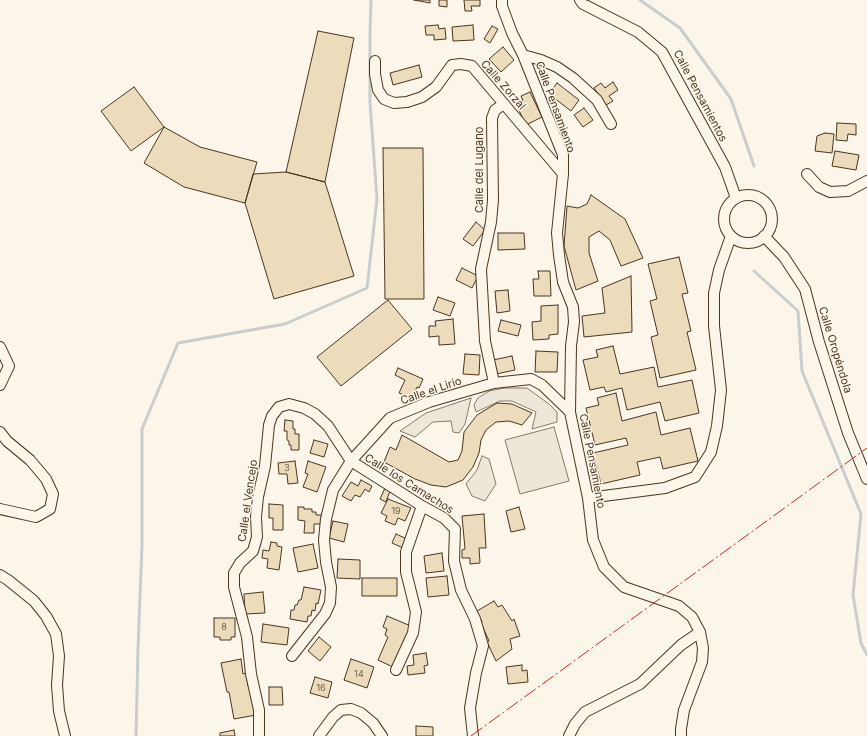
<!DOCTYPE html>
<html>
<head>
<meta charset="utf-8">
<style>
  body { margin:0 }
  canvas { display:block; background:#fbf6e9 }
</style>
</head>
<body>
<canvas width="867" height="736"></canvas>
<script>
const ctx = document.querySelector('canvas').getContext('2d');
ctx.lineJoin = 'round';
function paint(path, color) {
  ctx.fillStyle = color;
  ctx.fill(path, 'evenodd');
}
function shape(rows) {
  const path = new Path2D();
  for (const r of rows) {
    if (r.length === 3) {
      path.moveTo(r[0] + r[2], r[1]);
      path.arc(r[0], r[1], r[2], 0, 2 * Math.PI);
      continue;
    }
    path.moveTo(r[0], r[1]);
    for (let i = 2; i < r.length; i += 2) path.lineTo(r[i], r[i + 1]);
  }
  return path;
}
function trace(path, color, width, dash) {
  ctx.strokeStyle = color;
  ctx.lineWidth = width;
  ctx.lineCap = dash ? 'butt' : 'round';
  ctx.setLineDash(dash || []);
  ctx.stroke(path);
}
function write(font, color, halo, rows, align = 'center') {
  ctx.font = font + ' Inter,sans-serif';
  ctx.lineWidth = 3;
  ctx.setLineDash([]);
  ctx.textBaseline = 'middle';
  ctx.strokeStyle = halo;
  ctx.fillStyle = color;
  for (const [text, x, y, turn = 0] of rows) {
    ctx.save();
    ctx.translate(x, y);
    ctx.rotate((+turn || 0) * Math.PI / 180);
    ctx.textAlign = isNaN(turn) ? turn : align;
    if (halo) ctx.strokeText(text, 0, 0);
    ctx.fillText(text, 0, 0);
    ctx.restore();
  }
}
const parking = shape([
  [504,388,527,388,549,404,557,412,557,422,532,429,536,412,512,401,500,401,476,412,474,405,478,398,489,391,504,388],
  [471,398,465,424,459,433,453,432,451,421,433,422,415,437,400,431,426,413,471,398],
  [554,427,569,481,520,494,505,440,554,427],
  [482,456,489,459,496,484,485,501,472,496,466,484,477,470,482,456]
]);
paint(parking, '#ede7d9');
trace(parking, '#887966', 1);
trace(shape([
  [640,0,680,28,731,99,754,166],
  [754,271,798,311,802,371,861,514,853,595,861,643,867,655],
  [136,736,138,649,142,545,142,429,178,343,285,324,367,288,377,199,370,103,370,33,371,0]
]), '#c9cecd', 3);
const building = shape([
  [414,0,430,0,430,3,414,0],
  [439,0,447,0,447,7,439,6,439,0],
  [464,0,480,0,480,6,471,6,472,11,465,11,464,0],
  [438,25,439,29,445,28,446,39,434,40,434,35,426,35,425,26,438,25],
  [473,25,474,40,453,41,452,27,473,25],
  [492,26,498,29,490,43,484,39,492,26],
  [318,31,354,38,325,182,286,172,318,31],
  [503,47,514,60,501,72,489,59,503,47],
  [419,65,422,77,393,85,390,73,419,65],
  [613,82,618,90,609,96,613,101,606,105,594,88,601,83,605,88,613,82],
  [557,83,579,100,571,111,549,94,557,83],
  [134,87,164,127,131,151,101,111,134,87],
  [530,92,542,117,526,125,516,104,523,101,521,96,530,92],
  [584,108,593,120,583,127,574,115,584,108],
  [837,123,856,124,856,135,848,134,847,141,836,140,837,123],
  [164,127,200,147,257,162,245,203,184,187,144,163,164,127],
  [825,133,834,134,832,153,815,151,817,136,825,133],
  [383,148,423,148,424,299,385,299,383,148],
  [835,151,859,155,856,170,832,166,835,151],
  [286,172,325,182,354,276,274,299,245,203,253,174,286,172],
  [591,195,625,219,643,258,621,266,610,240,599,231,589,237,589,253,598,281,576,290,564,246,567,206,578,208,587,204,591,195],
  [476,222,485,230,473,246,463,239,476,222],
  [498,233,524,233,525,249,498,250,498,233],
  [679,257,688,293,682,294,691,331,687,332,696,370,660,378,651,337,658,335,650,301,657,299,648,264,679,257],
  [462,268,478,276,472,288,456,280,462,268],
  [538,271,550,271,551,296,534,296,533,279,539,279,538,271],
  [631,276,632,332,584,337,582,316,605,313,602,288,631,276],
  [508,290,510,311,497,313,495,291,508,290],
  [438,297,455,303,450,316,433,310,438,297],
  [388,300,412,329,341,386,317,357,388,300],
  [558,305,558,334,549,335,549,339,533,340,532,322,541,321,541,306,558,305],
  [453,319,455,344,439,345,439,336,429,337,429,326,436,326,435,321,453,319],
  [501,320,521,325,518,336,498,331,501,320],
  [613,346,620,374,654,367,658,387,692,380,699,413,665,421,660,402,627,410,622,388,606,392,604,387,590,390,583,360,598,357,596,350,613,346],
  [536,351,558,352,557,372,535,372,536,351],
  [465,354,480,355,479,375,463,374,465,354],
  [512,356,515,370,496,374,493,360,512,356],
  [398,368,423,379,419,388,417,387,412,398,399,393,405,380,395,375,398,368],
  [616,393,622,421,656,412,661,435,690,428,698,461,663,469,660,457,637,462,640,475,601,484,593,453,628,445,626,438,595,445,586,408,599,405,597,398,616,393],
  [497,403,512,404,532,413,522,425,509,421,496,422,486,430,481,440,479,453,473,467,463,480,446,487,431,485,415,479,384,462,390,447,396,450,402,435,449,462,458,460,462,451,464,432,477,415,497,403],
  [285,420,293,421,293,429,295,429,295,434,299,434,299,450,291,450,291,445,289,445,289,441,287,440,287,431,284,431,285,420],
  [314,440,328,444,324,457,310,453,314,440],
  [295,461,298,483,288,484,287,474,279,474,278,463,295,461],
  [308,461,326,467,317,492,303,487,308,474,305,473,308,461],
  [361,480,372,486,369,492,365,489,360,497,355,495,351,501,342,496,351,482,358,486,361,480],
  [385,488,390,491,386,502,380,499,385,488],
  [388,499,411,508,405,521,398,518,395,525,385,521,387,516,381,513,388,499],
  [269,504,283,505,283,530,273,530,273,518,269,518,269,504],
  [298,507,304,507,304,509,312,509,312,512,316,512,316,515,322,515,322,524,314,524,314,533,304,533,305,521,298,520,298,507],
  [519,507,525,529,511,532,506,511,519,507],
  [484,514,486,548,479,548,480,563,470,564,470,558,462,558,462,550,465,549,462,516,484,514],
  [333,521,348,524,344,542,329,538,333,521],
  [396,534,407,539,403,548,392,543,396,534],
  [271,542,277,543,277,546,282,547,279,570,267,568,268,559,262,558,263,550,269,551,271,542],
  [313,544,318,568,298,572,293,548,313,544],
  [442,553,444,571,426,573,424,556,442,553],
  [338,559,360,560,360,579,337,578,338,559],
  [447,576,449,595,428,597,426,578,447,576],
  [362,578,397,578,397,596,362,596,362,578],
  [304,587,321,590,318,604,316,603,315,611,312,610,311,616,308,616,307,622,290,619,291,610,294,610,295,605,297,605,299,600,301,600,304,587],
  [263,592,265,613,245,614,244,594,263,592],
  [494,601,498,607,502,605,512,621,514,619,520,636,510,639,512,649,496,661,487,642,489,641,481,623,482,622,477,611,494,601],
  [387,616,411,626,393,667,378,660,388,637,385,635,387,629,383,627,387,616],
  [214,618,235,618,235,637,231,637,231,640,220,640,220,637,214,637,214,618],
  [263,624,289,628,287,645,261,642,263,624],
  [319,637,331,647,320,661,308,651,319,637],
  [426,653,428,665,424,666,425,673,408,675,407,666,414,665,413,655,426,653],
  [241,659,243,674,246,673,248,686,251,685,256,715,234,719,229,692,227,692,221,663,241,659],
  [351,659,374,667,367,688,344,680,351,659],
  [522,665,522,671,527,670,528,682,508,684,506,667,522,665],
  [315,677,332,682,328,698,310,693,315,677],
  [269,687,282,687,283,705,269,705,269,687],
  [416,726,433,727,433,736,416,736,416,726],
  [234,730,235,736,220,736,220,733,234,730]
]);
paint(building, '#ecdcbc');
trace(building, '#4a3520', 1);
const minor = shape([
  [502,0,502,6,512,33,523,55,563,155,563,174,557,233,559,255,563,282,573,307,574,322,571,346,570,412,588,498,593,540,604,567,624,587,679,606,692,617,700,632,703,648,702,662,684,710,681,729,681,736],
  [580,0,583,4,638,32,662,52,725,167,736,198],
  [523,55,541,60,557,67,573,78,597,100,611,124],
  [375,61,375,74,378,90,384,99,394,103,407,102,422,97,436,87,452,65,461,64,472,66,563,174],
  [807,174,819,187,830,192,848,191,867,181],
  [748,219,24],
  [764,236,784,257,805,289,819,342,848,433,867,479],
  [0,347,9,366,0,385],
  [494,383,485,341,481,269,491,222,493,200,492,118,495,110,504,104],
  [0,432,7,441,30,460,46,479,53,494,50,509,36,517,0,509],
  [588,498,665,488,695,477,711,452,717,426,721,390,714,326,714,293,719,270,731,236],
  [0,575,8,580,34,601,46,616,56,634,59,656,57,685,59,711,65,736],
  [292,656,325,614,330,603,331,587,326,562,324,540,326,519,333,490,351,461,390,418,429,402,494,383,531,379,542,385,570,412],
  [396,670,413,633,416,612,406,572,406,552,422,506],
  [259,736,259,710,251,674,247,637,234,587,234,573,240,563,253,551,257,537,256,517,258,497,265,466,269,425,272,416,279,407,289,404,304,408,315,414,328,426,351,461,422,506,444,518,455,529,454,561,461,590,475,619,483,646,476,673,470,708,473,736],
  [319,736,333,717,341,710,351,709,361,713,373,723,382,736],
  [569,736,575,724,585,712,640,684,681,645,700,632]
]);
trace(minor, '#4a3520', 12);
trace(minor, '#fbf6e9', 10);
trace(shape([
  [471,736,867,448]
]), '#c62828', 1, [14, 3, 2, 3]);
write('9px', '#725f47', null, [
  ["3",287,468],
  ["19",396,511],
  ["8",224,627],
  ["14",359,674],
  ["16",321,688]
]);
write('11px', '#4a3520', '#fbf6e9', [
  ["Calle Zorzal",503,85,49],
  ["Calle Pensamientos",700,96,62],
  ["Calle Pensamiento",555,107,70],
  ["Calle del Lugano",480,170,-90],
  ["Calle Oropéndola",835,350,73],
  ["Calle el Lirio",431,391,-19],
  ["Calle Pensamiento",592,461,79],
  ["Calle los Camachos",409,484,32],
  ["Calle el Vencejo",248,501,-82]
]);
</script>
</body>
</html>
